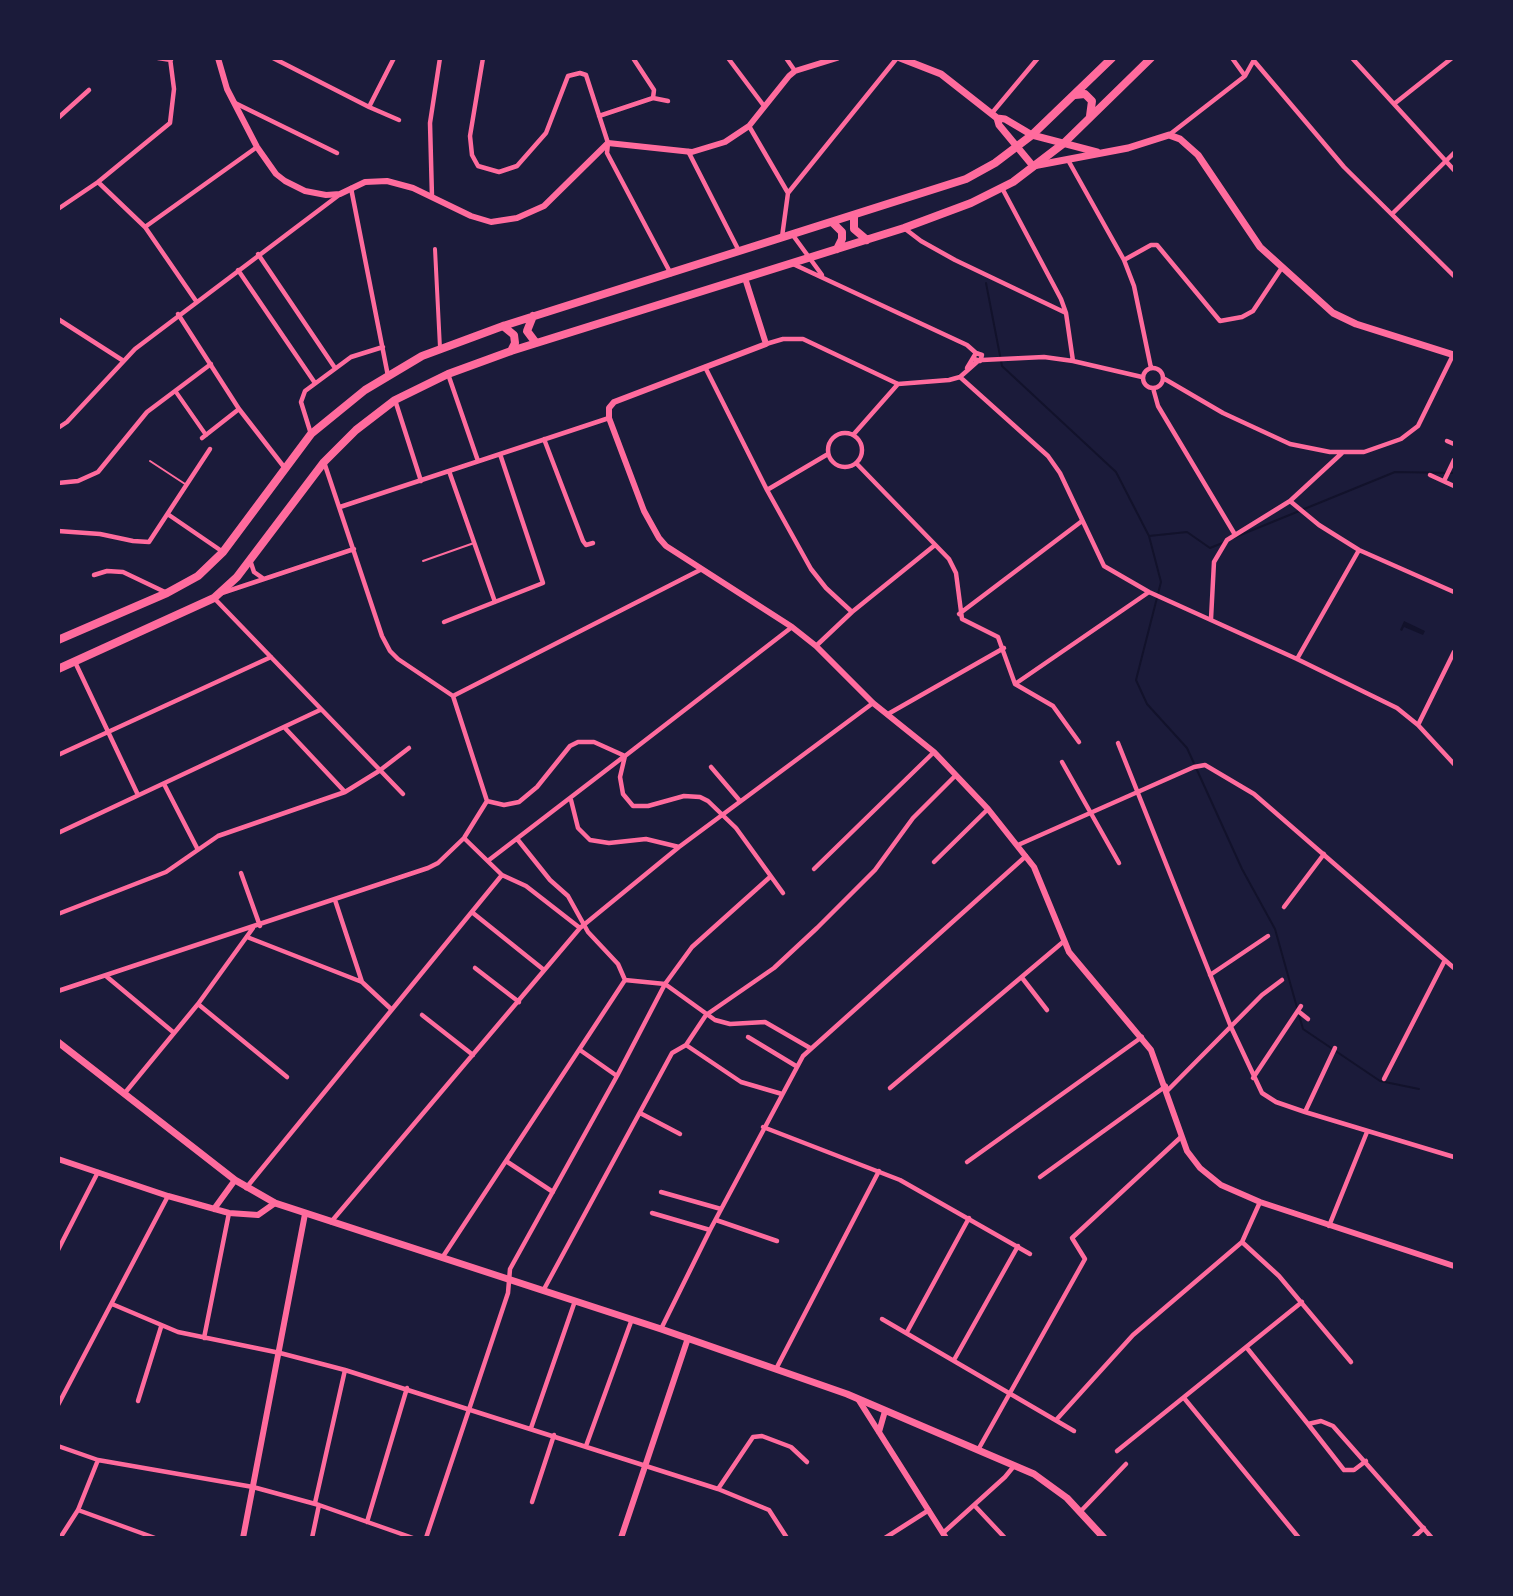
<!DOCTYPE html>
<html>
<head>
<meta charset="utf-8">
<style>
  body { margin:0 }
  #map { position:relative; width:1513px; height:1596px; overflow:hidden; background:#1b1b3a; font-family:"Varela Round",sans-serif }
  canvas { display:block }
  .frame { position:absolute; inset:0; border:60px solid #1b1b3a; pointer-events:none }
</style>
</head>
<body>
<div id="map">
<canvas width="1513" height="1596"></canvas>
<div class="frame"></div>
</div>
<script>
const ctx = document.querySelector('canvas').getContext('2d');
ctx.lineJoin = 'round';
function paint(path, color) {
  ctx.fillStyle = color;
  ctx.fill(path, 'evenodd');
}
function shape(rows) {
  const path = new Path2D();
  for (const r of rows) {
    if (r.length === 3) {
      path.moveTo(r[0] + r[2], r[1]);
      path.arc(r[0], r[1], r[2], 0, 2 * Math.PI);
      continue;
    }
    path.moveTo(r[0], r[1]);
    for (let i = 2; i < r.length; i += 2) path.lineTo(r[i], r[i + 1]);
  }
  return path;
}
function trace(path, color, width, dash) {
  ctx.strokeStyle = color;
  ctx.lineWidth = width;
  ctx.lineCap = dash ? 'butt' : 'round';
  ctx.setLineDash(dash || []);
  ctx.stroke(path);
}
paint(shape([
  [1404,621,1425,631,1423,635,1404,627,1402,631,1400,630]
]), '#12122b');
trace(shape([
  [986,283,1002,366,1116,472,1149,536,1161,582,1136,680,1147,704,1187,748,1242,869,1275,929,1303,1029,1380,1081,1419,1089],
  [1149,536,1187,532,1210,548,1225,542],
  [1233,538,1395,472,1454,473]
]), '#12122b', 2);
trace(shape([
  [150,461,185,484],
  [423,561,474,543]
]), '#ff6b9d', 2);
trace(shape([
  [435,249,440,348],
  [176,392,206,435]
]), '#ff6b9d', 4);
trace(shape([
  [158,58,171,60],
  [273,58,369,107,394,58],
  [483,58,470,136,472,155,478,166,499,172,517,166,546,133,568,76,580,73,586,75,608,143,607,153,671,274],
  [633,58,654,90,653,98],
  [728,58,764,106],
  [786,58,795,71],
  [1232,58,1245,76],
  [1352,58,1454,170],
  [1255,62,1344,167,1454,276],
  [653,98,668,101],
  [235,103,337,153],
  [1394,104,1452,58],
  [369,107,399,120],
  [992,113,1038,58],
  [599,116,653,98],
  [58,118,89,90],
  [749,126,788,193,897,58],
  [1169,135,1245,76,1255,58],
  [688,151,739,251],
  [1068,160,1124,260,1134,286,1151,368],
  [98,182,145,227,196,301],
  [351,188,388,376],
  [1002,188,1061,299,1066,313,1073,361],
  [432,197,430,123,440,58],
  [58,209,98,182,170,123,174,89,170,58],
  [1392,214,1454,153],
  [145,227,257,147],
  [904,228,921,241,955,260,1066,313],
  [792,234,822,275],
  [782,237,788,193],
  [258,254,335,368],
  [1124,260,1151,245,1157,245,1220,321,1242,317,1253,311,1281,269],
  [793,264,967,345,976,353],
  [238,270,315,383],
  [178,314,239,409,284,467],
  [58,319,122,360],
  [766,344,783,339,803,339,898,384,949,380,960,377,978,361],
  [982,360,1044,357,1073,361,1142,377],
  [705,367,767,490,811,569,826,588,852,612],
  [1153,378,10],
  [967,368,976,353,982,355,980,361,974,359],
  [448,374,478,461],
  [960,377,1048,456,1060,473,1104,566,1149,592,1297,659,1397,708,1418,725,1454,764],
  [1163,378,1223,413,1290,444,1330,452,1364,452,1401,439,1418,426,1453,355],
  [1153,388,1158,406,1234,533],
  [395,400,421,481],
  [58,428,67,422,135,349,339,195],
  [845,450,17],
  [311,434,301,402,305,391,351,357,383,347],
  [853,435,898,384],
  [202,438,239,409],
  [544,439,583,541,586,545,593,543],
  [1447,441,1454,444],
  [856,463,949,559,956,573,962,619,998,637,1015,684,1053,706,1079,742],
  [449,471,495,602],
  [1430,475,1454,486],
  [1444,481,1454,460],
  [58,483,78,481,98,472,147,412,211,364],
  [767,490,828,454],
  [1290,501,1319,525,1359,550,1454,592],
  [340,507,609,418],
  [169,515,223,552],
  [58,531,100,534,133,541,149,542,210,449],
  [250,560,254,572,264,579],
  [94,575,107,571,123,572,167,593],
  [222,593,354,549],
  [214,598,403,794],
  [959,614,1082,521],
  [1211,619,1214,562,1227,540,1290,501,1342,453],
  [444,622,543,583,500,454],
  [816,646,852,612,935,545],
  [1297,659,1359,550],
  [75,662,138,795],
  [1015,684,1149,592],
  [453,696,702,569],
  [888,714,1004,648],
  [1418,725,1454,652],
  [284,727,345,792],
  [1118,743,1231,1027,1262,1093,1276,1102,1305,1112,1454,1157],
  [58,755,271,657],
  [1062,762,1119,863],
  [711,767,740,801],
  [164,784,197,848],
  [571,800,578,828,590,840,609,843,646,839,679,847],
  [487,801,504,805,519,802,537,787,570,746,578,742,594,742,625,756],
  [58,833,320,710],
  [464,838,502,875,526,886,580,928],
  [518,840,550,880,568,896,588,932,618,964,625,980,665,984,715,1020,730,1024,765,1022,810,1048],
  [1018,845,1194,767,1205,765,1254,794,1454,968],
  [489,860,622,758],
  [934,862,988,809],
  [814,869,934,752],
  [241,873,260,926],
  [783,893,736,828,708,801,700,797,684,796,648,806,633,806,623,794,620,777,625,756,792,627],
  [335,900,362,982],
  [1284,907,1324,854],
  [473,913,544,970],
  [58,914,166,872,218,836,345,792,379,771,409,748],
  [247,937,362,982,391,1009],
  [475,968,519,1002],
  [1210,975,1268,936],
  [106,976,173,1032],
  [1023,979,1047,1010],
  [58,991,428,868,438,863,464,838,487,801,453,696,398,659,390,651,382,636,324,462],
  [198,1004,287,1077],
  [1298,1011,1308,1019],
  [422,1015,473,1055],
  [748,1037,796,1066],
  [686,1045,741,1082,782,1094],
  [580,1050,617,1076],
  [1253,1078,1301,1006],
  [1384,1079,1444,962],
  [890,1088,1063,942],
  [1167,1091,1262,995,1282,980],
  [124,1094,198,1004,253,928],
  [1305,1112,1335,1048],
  [640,1113,680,1134],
  [763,1127,900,1180,1030,1254],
  [506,1161,553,1192],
  [967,1162,1142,1037],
  [1040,1177,1166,1086],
  [246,1188,502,875],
  [661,1192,721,1209],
  [652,1213,710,1230],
  [716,1220,777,1241],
  [331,1222,580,928,679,847,873,703],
  [1329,1226,1367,1132],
  [1242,1242,1279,1276,1351,1362],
  [58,1250,98,1172],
  [442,1258,625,980],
  [543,1291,672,1053,686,1045,706,1015,774,968,817,928,875,870,913,818,956,775],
  [112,1304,178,1332,280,1353,345,1370,718,1489,769,1510,787,1538],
  [882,1319,1074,1431],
  [661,1329,710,1230,803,1056,1026,856],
  [907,1332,969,1218],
  [204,1338,229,1213],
  [1247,1348,1308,1424,1321,1421,1333,1426,1432,1538],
  [954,1360,1018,1246],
  [776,1369,879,1171],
  [1184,1398,1299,1538],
  [138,1401,161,1327],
  [58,1405,168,1196],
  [1057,1419,1133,1335,1242,1242,1260,1202],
  [1308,1424,1344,1470,1354,1470,1366,1461],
  [531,1428,575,1301],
  [58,1446,98,1460,253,1487,319,1505,413,1538],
  [586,1446,632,1319],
  [978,1450,1085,1259,1072,1238,1181,1137],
  [1117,1451,1302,1302],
  [718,1489,753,1437,762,1436,791,1447,807,1462],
  [532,1502,554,1435],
  [315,1503,345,1370],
  [974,1505,1005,1538],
  [78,1510,155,1538],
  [1080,1512,1126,1464],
  [367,1522,407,1388],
  [943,1533,1005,1477,1014,1466],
  [60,1538,78,1510,98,1460],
  [312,1538,319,1505],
  [426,1538,508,1293,510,1269,617,1076,665,984,692,947,770,877],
  [885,1538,929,1510],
  [1413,1538,1424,1528]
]), '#ff6b9d', 4.5);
trace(shape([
  [218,58,227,89,257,147,276,174,285,181,305,191,326,195,340,194,365,182,387,181,413,188,471,216,491,222,517,218,544,206,608,143,692,152,725,142,749,126,789,76,795,71,837,58],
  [745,278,766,344,614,402,609,408,609,418,644,511,659,538,666,546,792,627,816,646,873,703,934,752,988,809,1034,867,1069,952,1151,1050,1187,1151,1200,1168,1221,1185,1260,1202,1454,1266],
  [58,1159,168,1196,229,1213,258,1215,275,1203],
  [214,1209,235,1180],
  [858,1399,946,1538],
  [879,1432,885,1411],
  [243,1538,305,1214],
  [621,1538,688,1338]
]), '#ff6b9d', 6);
trace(shape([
  [900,58,941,74,997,118,1005,119,1032,135,1097,152],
  [997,118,999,125,1033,166,1128,148,1169,135,1180,139,1198,155,1260,247,1333,313,1356,324,1454,355],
  [58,1042,235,1180,275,1203,661,1329,847,1394,1034,1474,1067,1498,1104,1538]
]), '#ff6b9d', 7);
trace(shape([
  [1075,95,1085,94,1092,101,1090,116],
  [854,215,854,229,867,240],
  [832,222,842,232,842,239,837,249],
  [533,316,527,331,536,343],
  [503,326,514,335,515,343,511,351],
  [58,640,167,593,198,576,223,552,311,434,365,390,422,356,503,326,966,179,995,163,1032,135,1112,58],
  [58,669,214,598,237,577,324,462,356,430,395,400,448,374,511,351,904,228,971,203,1013,182,1064,143,1151,58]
]), '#ff6b9d', 8);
</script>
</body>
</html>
